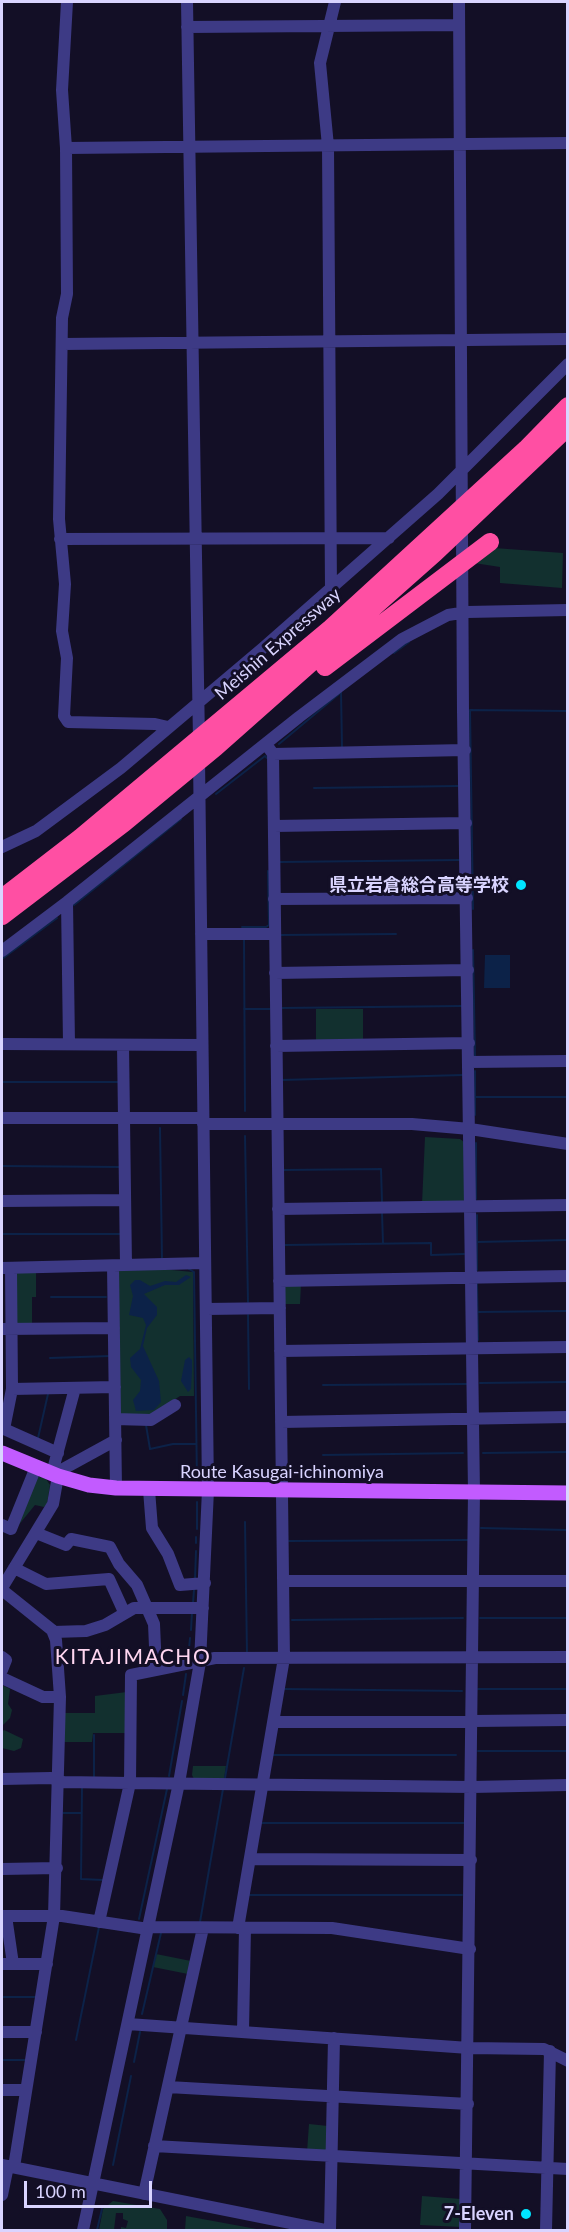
<!DOCTYPE html>
<meta charset="utf-8">
<style>
body{margin:0}
#map{position:relative;width:569px;height:2232px;overflow:hidden;background:#130f26;font-family:Lato,sans-serif}
canvas{display:block}
.frame{position:absolute;inset:0;border:3px solid #d9d4ff;pointer-events:none}
.scale{position:absolute;left:24px;top:2181px;width:128px;height:27px;box-sizing:border-box;border:3px solid #d9d4ff;border-top:0;padding-left:8px;font-size:18px;line-height:21px;white-space:nowrap;color:#d9d4ff;-webkit-text-stroke:4px #130f26;paint-order:stroke}
</style>
<div id="map">
<canvas width="569" height="2232"></canvas>
<div class="frame"></div>
<div class="scale">100 m</div>
</div>
<script>
const context = document.querySelector('canvas').getContext('2d');
context.lineJoin = 'round';
function paint(path, color) {
  context.fillStyle = color;
  context.fill(path, 'evenodd');
}
function shape(rows) {
  const path = new Path2D();
  for (const r of rows) {
    path.moveTo(r[0], r[1]);
    for (let i = 2; i < r.length; i += 2) path.lineTo(r[i], r[i + 1]);
  }
  return path;
}
function strokePath(path, color, width, dash) {
  context.strokeStyle = color;
  context.lineWidth = width;
  context.lineCap = dash ? 'butt' : 'round';
  context.setLineDash(dash || []);
  context.stroke(path);
}
function drawText(font, color, halo, rows, align = 'center') {
  context.font = font + ' Lato,"Noto Sans JP",sans-serif';
  context.lineWidth = 6;
  context.setLineDash([]);
  context.textBaseline = 'middle';
  context.strokeStyle = halo;
  context.fillStyle = color;
  for (const [text, x, y, turn = 0] of rows) {
    context.save();
    context.translate(x, y);
    context.rotate((+turn || 0) * Math.PI / 180);
    context.textAlign = isNaN(turn) ? turn : align;
    if (halo) context.strokeText(text, 0, 0);
    context.fillText(text, 0, 0);
    context.restore();
  }
}
paint(shape([
 [494,548,563,553,562,588,500,583,500,567,474,563],
 [316,1009,363,1009,363,1041,316,1042],
 [425,1137,460,1139,464,1142,464,1200,461,1204,422,1204],
 [119,1269,161,1269,193,1272,194,1396,180,1396,148,1417,118,1416],
 [36,1270,36,1297,32,1297,32,1325,20,1325,16,1322,16,1273],
 [288,1284,301,1284,300,1304,284,1304,284,1288],
 [37,1476,46,1479,50,1485,47,1504,44,1507,35,1505,17,1527],
 [2,1685,10,1689,8,1704,12,1710,10,1718,2,1726],
 [127,1692,127,1733,93,1733,92,1742,63,1742,64,1713,95,1713,95,1696],
 [4,1730,23,1739,21,1748,14,1751,2,1748,2,1732],
 [193,1766,226,1766,224,1779,194,1779,192,1775],
 [156,1954,191,1961,188,1974,153,1967],
 [309,2124,328,2126,328,2150,307,2152],
 [422,2196,461,2199,461,2227,420,2225],
 [113,2201,160,2209,167,2220,167,2230,121,2230,121,2227,126,2228,128,2221,123,2219,123,2213,116,2213,114,2230,99,2230,103,2209],
 [186,2216,262,2230,185,2230]
]), '#12302f');
paint(shape([
 [485,955,510,955,510,988,484,988],
 [186,1275,191,1277,179,1285,165,1285,144,1294,157,1307,157,1315,147,1328,143,1346,159,1381,161,1402,154,1410,136,1411,133,1400,140,1391,141,1380,131,1367,130,1358,140,1349,146,1325,143,1318,129,1315,133,1296,130,1285,135,1280,140,1280,150,1286,165,1281,176,1282],
 [189,1357,192,1360,192,1370,191,1389,188,1392,181,1381,185,1360]
]), '#0c2248');
strokePath(shape([
 [394,653,409,642],
 [341,692,342,747],
 [279,744,339,694],
 [314,788,458,786],
 [216,794,265,756,267,758],
 [280,862,459,860],
 [74,905,181,819],
 [473,909,470,710,568,711],
 [242,927,266,927,269,925,268,871],
 [280,935,396,934],
 [244,939,245,1111],
 [473,950,475,1057],
 [2,959,57,918],
 [281,1008,462,1006],
 [244,1009,270,1009],
 [475,1071,475,1115],
 [281,1080,463,1075],
 [2,1082,118,1082],
 [475,1097,568,1097],
 [160,1128,162,1260],
 [245,1136,248,1302],
 [476,1143,476,1199],
 [2,1166,120,1167],
 [282,1170,381,1169,382,1202],
 [382,1213,383,1243],
 [477,1215,477,1270],
 [2,1234,120,1234],
 [477,1242,568,1240],
 [285,1245,431,1243,431,1255,464,1254],
 [189,1269,194,1272,197,1481],
 [477,1284,478,1340],
 [51,1297,106,1297],
 [478,1312,568,1311],
 [248,1315,249,1389],
 [50,1358,110,1356],
 [480,1383,568,1382],
 [323,1385,467,1384],
 [146,1425,150,1449,173,1444,196,1444],
 [38,1438,48,1394],
 [483,1453,568,1452],
 [323,1455,463,1453],
 [245,1522,247,1654],
 [481,1528,568,1530],
 [197,1529,197,1502],
 [289,1541,468,1540],
 [196,1543,196,1537],
 [195,1579,196,1551],
 [193,1603,194,1590],
 [480,1618,568,1618],
 [292,1620,463,1618],
 [191,1630,192,1612],
 [188,1659,190,1638],
 [284,1689,462,1691],
 [478,1689,568,1689],
 [183,1695,186,1674],
 [94,1735,94,1777],
 [478,1751,568,1751],
 [272,1755,456,1755],
 [169,1776,182,1701],
 [225,1778,244,1668],
 [82,1787,81,1879,103,1880],
 [63,1813,81,1813],
 [261,1823,465,1823],
 [248,1895,462,1895],
 [139,1919,167,1789],
 [200,1922,223,1789],
 [2,1997,37,1997],
 [142,2014,161,1933],
 [76,2040,99,1927],
 [2,2060,27,2060],
 [134,2062,140,2032],
 [113,2165,131,2076],
 [97,2230,102,2209]
]), '#0c2248', 2);
strokePath(shape([
 [67,2,62,90,66,148,67,294,62,318,59,519,65,584,62,631,67,658,64,716,68,722,155,724,168,727],
 [187,2,199,741],
 [459,2,463,711,474,1492,465,2230],
 [187,27,459,25],
 [66,148,568,143],
 [62,344,568,339],
 [60,539,389,538],
 [331,590,328,146,320,63,335,2],
 [273,754,465,750],
 [274,826,466,823],
 [2,847,36,831,121,768,263,648,438,494,568,364],
 [274,899,467,898],
 [67,902,69,1044],
 [201,934,275,934],
 [2,951,67,902,299,717,402,639,448,615,467,612,568,610],
 [275,973,468,970],
 [2,1044,202,1045],
 [123,1045,126,1265],
 [276,1046,469,1043],
 [469,1062,568,1061],
 [2,1118,203,1118],
 [203,1124,412,1124,470,1129,568,1144],
 [2,1201,125,1200],
 [278,1209,568,1205],
 [113,1266,116,1488],
 [2,1268,205,1263],
 [11,1268,12,1389,4,1429,58,1453],
 [279,1281,568,1276],
 [206,1309,280,1308],
 [2,1329,114,1328],
 [280,1351,568,1347],
 [12,1389,115,1387],
 [115,1419,151,1420,175,1405],
 [281,1422,568,1417],
 [52,1473,75,1388],
 [54,1474,116,1440],
 [149,1490,152,1528,168,1554,180,1585,205,1583],
 [2,1525,11,1529,36,1467],
 [36,1533,66,1545,71,1539,110,1547,119,1564,137,1585,154,1624,156,1670],
 [14,1568,46,1584,109,1579,124,1612],
 [284,1581,568,1581],
 [2,1588,53,1504,58,1476],
 [2,1590,52,1630,56,1640,60,1697,54,1916,14,2167],
 [53,1632,86,1631,105,1625,134,1608,203,1608],
 [2,1657,6,1660,2,1670],
 [2,1678,43,1697,60,1697],
 [473,1721,568,1720],
 [274,1722,473,1722],
 [2,1779,51,1778,63,1782,130,1783,472,1787,568,1785],
 [251,1859,471,1860],
 [2,1869,57,1868],
 [2,1916,62,1916,148,1929],
 [6,1916,13,1964],
 [99,1922,130,1783,131,1675,215,1658,568,1657],
 [148,1927,332,1928,470,1949],
 [238,1928,284,1658,273,754,266,744],
 [2,1964,47,1964],
 [128,2024,469,2048,544,2049,568,2061],
 [243,2031,245,1928],
 [2,2032,36,2032],
 [168,2087,468,2104],
 [2,2090,26,2090],
 [154,2146,568,2169],
 [2,2165,325,2230],
 [144,2194,203,1928],
 [2,2195,8,2166],
 [83,2230,179,1783,200,1662,208,1490,199,759],
 [330,2230,334,2038],
 [546,2230,550,2051]
]), '#3d3a85', 12);
strokePath(shape([
 [2,1453,58,1476,89,1485,116,1488,568,1493]
]), '#c25bff', 15);
strokePath(shape([
 [325,667,490,542],
 [2,898,80,838,331,628,526,449,568,406],
 [2,916,124,823,216,747,435,553,568,427]
]), '#ff4fa3', 18);
for (const [x, y, r, color] of [
 [521,885,6,"#00e5ff"],
 [526,2214,6,"#00e5ff"]
]) {
  const dot = new Path2D();
  dot.arc(x, y, r, 0, 2 * Math.PI);
  context.fillStyle = color;
  context.fill(dot);
  strokePath(dot, '#130f26', 2);
}
drawText('18px', '#d9d4ff', '#130f26', [
 ["Meishin Expressway",278,644,-41],
 ["Route Kasugai-ichinomiya",282,1472]
]);
drawText('bold 18px', '#d9d4ff', '#130f26', [
 ["県立岩倉総合高等学校",509,885],
 ["7-Eleven",514,2214]
], 'right');
context.letterSpacing = '1.5px';
drawText('21px', '#ffd6f0', '#130f26', [
 ["KITAJIMACHO",133,1657]
]);
context.letterSpacing = '0px';
</script>
